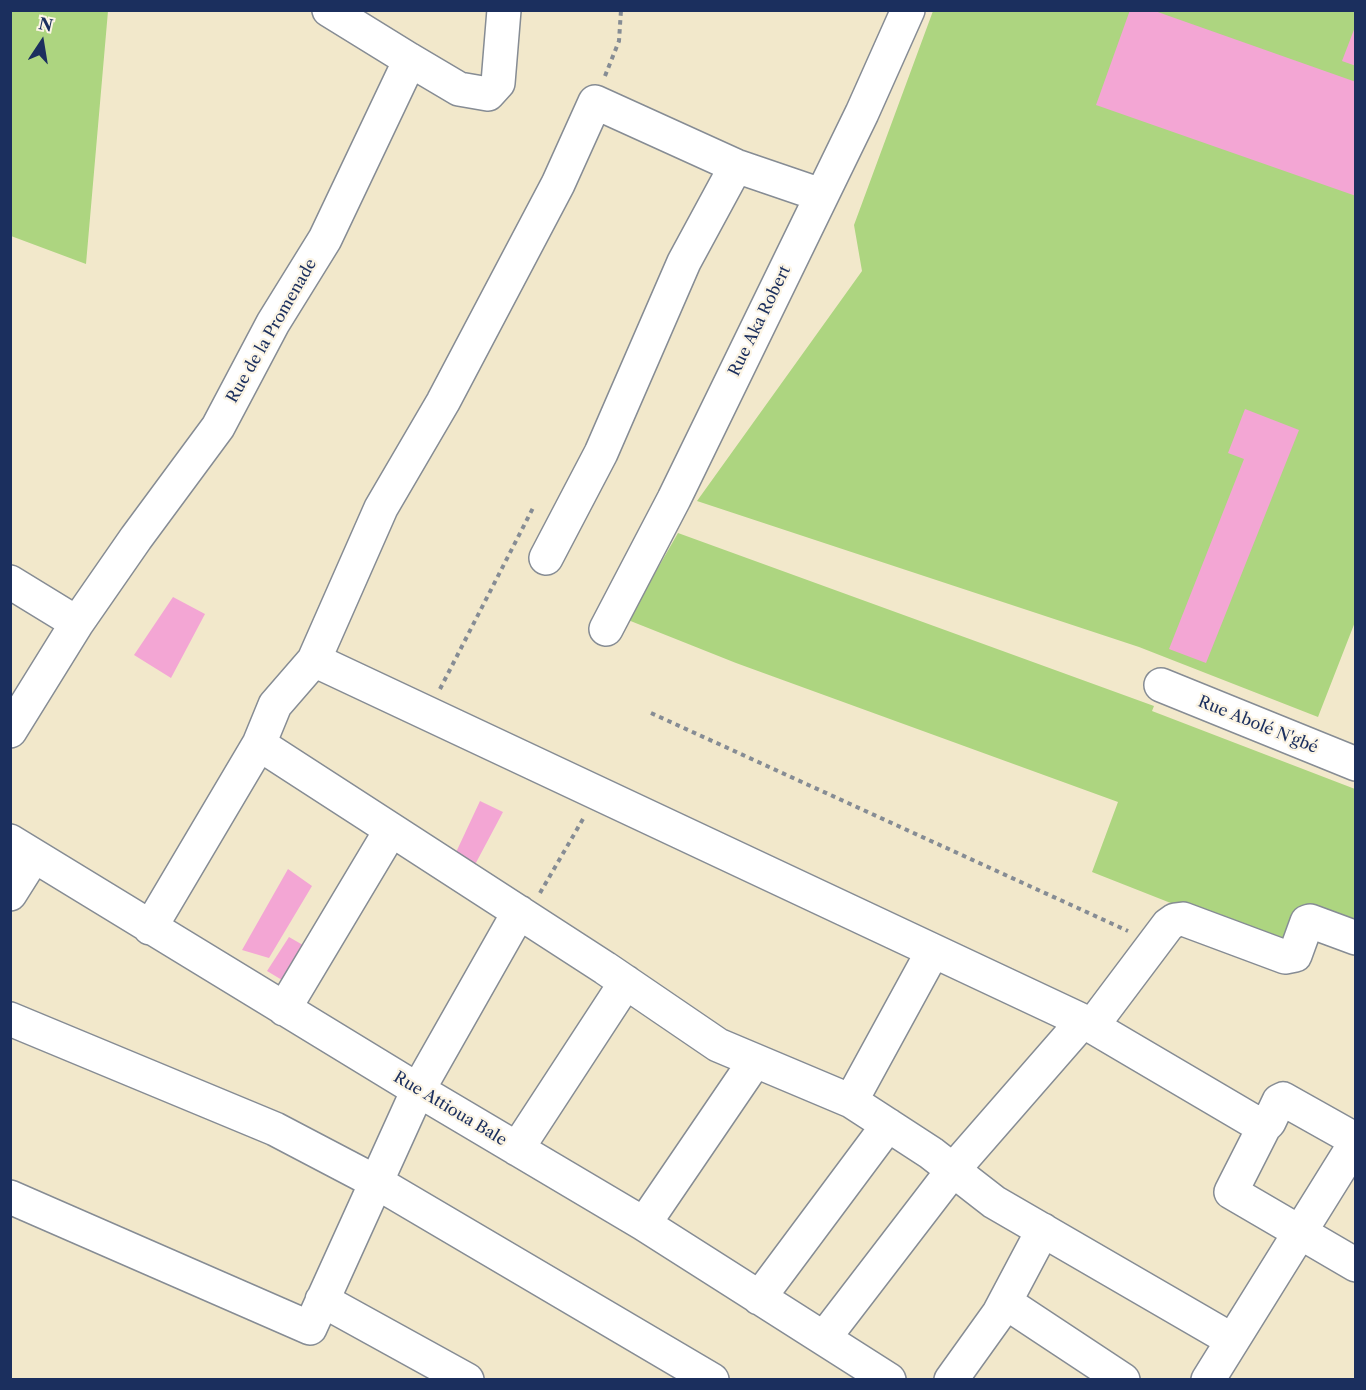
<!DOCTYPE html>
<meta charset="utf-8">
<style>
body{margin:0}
#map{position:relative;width:1366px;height:1390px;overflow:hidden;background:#f2e8cb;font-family:"Libre Caslon Text",serif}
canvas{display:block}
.frame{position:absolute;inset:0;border:12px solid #1b2f5e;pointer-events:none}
.north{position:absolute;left:12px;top:12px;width:60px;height:60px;-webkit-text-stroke:4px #fcf5e5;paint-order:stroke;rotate:12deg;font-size:16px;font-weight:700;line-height:24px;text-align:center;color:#1b2f5e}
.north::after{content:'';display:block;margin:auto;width:21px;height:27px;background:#1b2f5e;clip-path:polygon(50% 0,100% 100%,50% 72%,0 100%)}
</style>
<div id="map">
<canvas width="1366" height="1390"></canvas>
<div class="frame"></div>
<div class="north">N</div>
</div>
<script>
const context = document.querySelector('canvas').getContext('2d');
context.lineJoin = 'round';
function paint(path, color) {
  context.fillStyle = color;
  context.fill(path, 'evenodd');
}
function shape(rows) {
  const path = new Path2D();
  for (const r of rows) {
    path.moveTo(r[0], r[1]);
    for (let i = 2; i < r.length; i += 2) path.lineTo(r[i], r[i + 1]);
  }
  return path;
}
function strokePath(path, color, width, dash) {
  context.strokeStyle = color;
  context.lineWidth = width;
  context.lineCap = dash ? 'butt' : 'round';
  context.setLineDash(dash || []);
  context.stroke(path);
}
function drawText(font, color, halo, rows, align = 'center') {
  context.font = font + ' "Libre Caslon Text",serif';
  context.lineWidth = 4.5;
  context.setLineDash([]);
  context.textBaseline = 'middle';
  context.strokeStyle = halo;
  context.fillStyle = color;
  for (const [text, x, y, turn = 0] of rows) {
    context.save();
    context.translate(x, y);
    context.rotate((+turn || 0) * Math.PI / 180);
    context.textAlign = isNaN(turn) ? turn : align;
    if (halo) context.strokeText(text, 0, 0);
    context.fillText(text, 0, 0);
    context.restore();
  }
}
paint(shape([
 [10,11,108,11,86,264,11,236],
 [933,11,1355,11,1355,622,1318,717,1139,647,697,501,862,271,854,225],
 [678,533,1154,706,1152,711,1355,789,1355,930,1306,911,1290,950,1092,872,1118,802,736,663,628,620]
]), '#add580');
paint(shape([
 [1130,10,1152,10,1356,82,1356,196,1096,105],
 [1355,27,1356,27,1356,66,1342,61],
 [1245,409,1299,430,1206,663,1169,649,1244,459,1228,453],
 [173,597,205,614,171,678,134,655],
 [480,801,503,812,470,874,451,863],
 [288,869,312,886,269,958,242,950],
 [289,937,308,948,287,983,267,971]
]), '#f3a6d4');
const minor = shape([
 [329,10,410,60],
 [546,558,601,453,684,262,736,166],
 [10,582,77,623],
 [606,629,674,499,862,113,908,10],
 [314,660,1083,1021,1258,1124,1264,1127,1269,1122,1279,1101,1283,1099,1356,1140],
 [1161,685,1356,764],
 [10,731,77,623,136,538,218,427,273,323,325,239,410,60,459,89,488,94,498,83,504,10],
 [259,744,605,968,718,1045,851,1101,931,1153,994,1202,1232,1340],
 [10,841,418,1090,644,1224,889,1380],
 [10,894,34,856],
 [150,928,259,744,275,705,314,660,381,508,443,402,558,184,595,102,736,166,821,195],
 [284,1009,391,830],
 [10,1019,275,1129,376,1182,712,1380],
 [1092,1026,1168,925,1175,920,1183,919,1285,957,1295,955,1307,922,1310,921,1356,938],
 [851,1101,933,951],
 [1264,1127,1231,1192,1356,1265],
 [517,1149,626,982],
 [10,1197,310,1328,418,1090,519,912],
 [644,1224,755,1061],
 [759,1298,888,1125],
 [322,1300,467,1380],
 [1005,1302,1123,1380],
 [824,1338,953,1170,1083,1021],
 [951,1380,999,1313,1043,1230],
 [1208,1380,1356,1142]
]);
strokePath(minor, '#868c94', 36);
strokePath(shape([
 [605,76,619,41,621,10],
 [440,689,534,506],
 [651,713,1128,931],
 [540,893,583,819]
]), '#868c94', 4, [4.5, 4.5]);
strokePath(minor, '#fff', 33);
drawText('16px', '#1b2f5e', '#fcf5e5', [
 ["Rue Aka Robert",760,321,-64],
 ["Rue de la Promenade",272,331,-60],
 ["Rue Abolé N'gbé",1258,725,22],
 ["Rue Attioua Bale",450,1109,31]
]);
</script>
